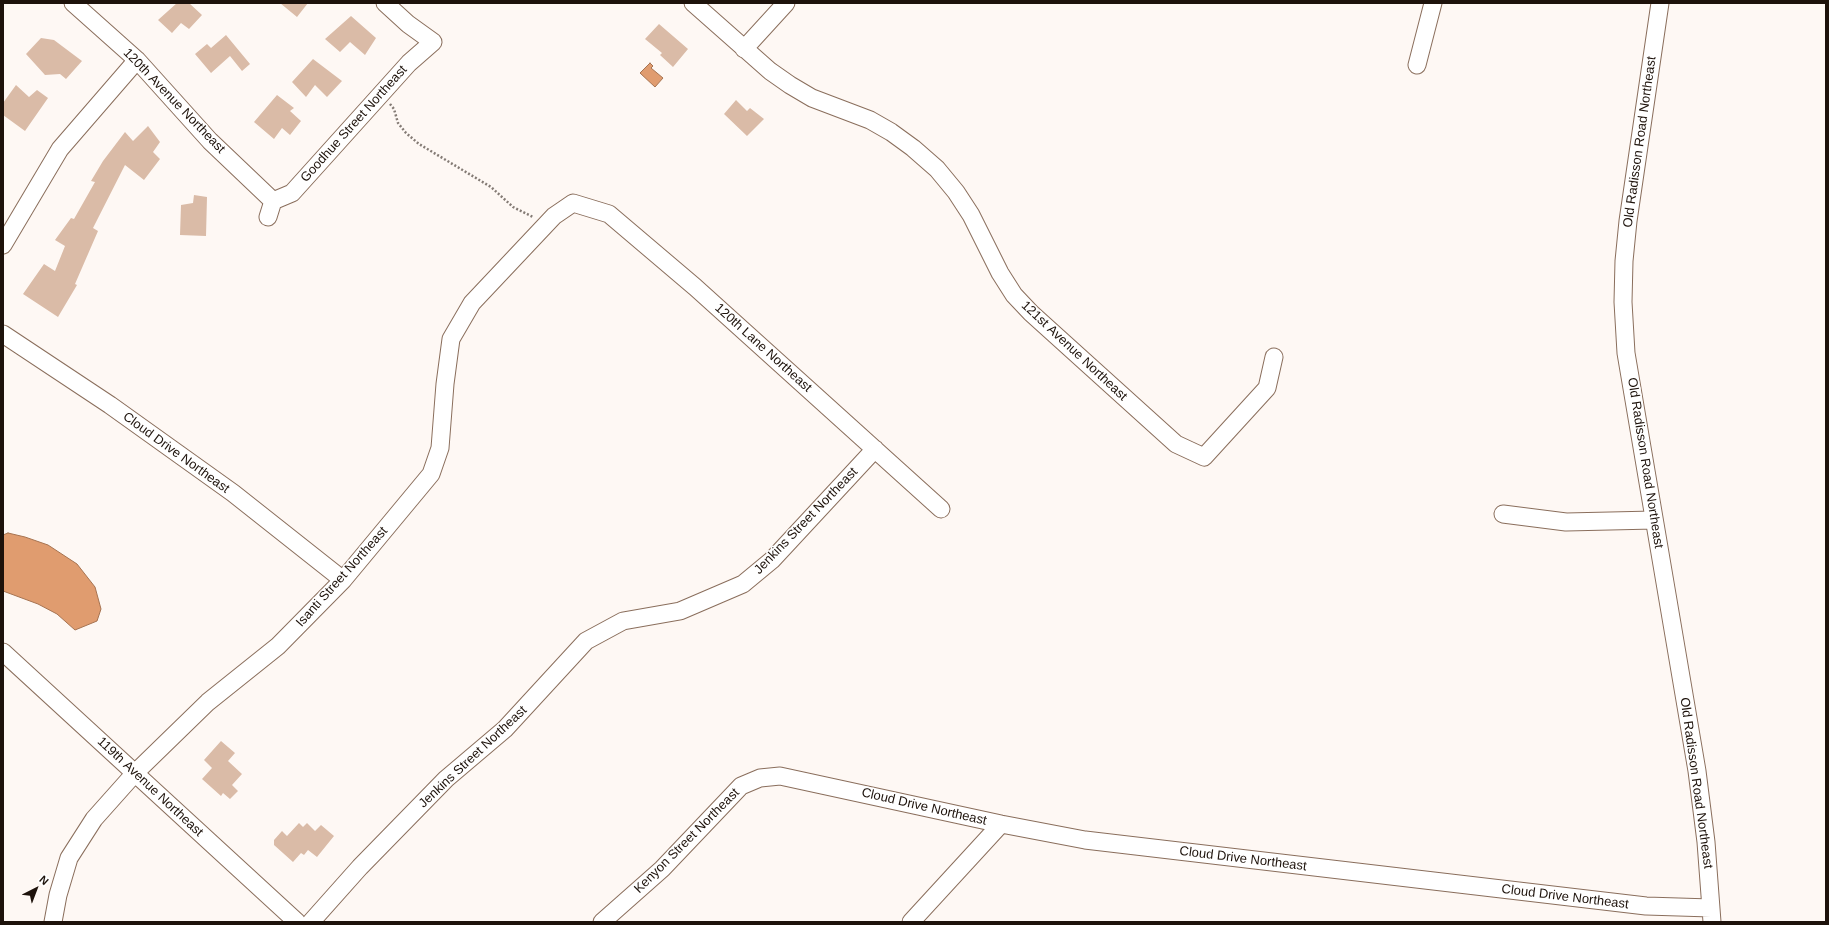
<!DOCTYPE html>
<style>
body{margin:0}
#map{position:relative;width:1829px;height:925px;overflow:hidden;background:#fef8f4;font-family:Arial,sans-serif}
canvas{display:block}
.frame{position:absolute;inset:0;border:4px solid #1d120b;pointer-events:none}
.north{position:absolute;left:16px;top:869px;width:40px;height:40px;-webkit-text-stroke:3px #fff;paint-order:stroke;rotate:42deg;font-size:11px;font-weight:700;line-height:16px;text-align:center;color:#1d120b}
.north::after{content:'';display:block;margin:auto;width:14px;height:18px;background:#1d120b;clip-path:polygon(50% 0,100% 100%,50% 72%,0 100%)}
</style>
<div id="map">
<canvas width="1829" height="925"></canvas>
<div class="frame"></div>
<div class="north">N</div>
</div>
<script>
const context = document.querySelector('canvas').getContext('2d');
context.lineJoin = 'round';
function paint(path, color) {
  context.fillStyle = color;
  context.fill(path, 'evenodd');
}
function shape(rows) {
  const path = new Path2D();
  for (const r of rows) {
    path.moveTo(r[0], r[1]);
    for (let i = 2; i < r.length; i += 2) path.lineTo(r[i], r[i + 1]);
  }
  return path;
}
function strokePath(path, color, width, dash) {
  context.strokeStyle = color;
  context.lineWidth = width;
  context.lineCap = dash ? 'butt' : 'round';
  context.setLineDash(dash || []);
  context.stroke(path);
}
function drawText(font, color, halo, rows, align = 'center') {
  context.font = font + ' Arial,sans-serif';
  context.lineWidth = 3;
  context.setLineDash([]);
  context.textBaseline = 'middle';
  context.strokeStyle = halo;
  context.fillStyle = color;
  for (const [text, x, y, turn = 0] of rows) {
    context.save();
    context.translate(x, y);
    context.rotate((+turn || 0) * Math.PI / 180);
    context.textAlign = isNaN(turn) ? turn : align;
    if (halo) context.strokeText(text, 0, 0);
    context.fillText(text, 0, 0);
    context.restore();
  }
}
const water = shape([
 [650,63,653,66,651,68,663,78,655,87,640,73,650,63],
 [8,533,25,537,48,545,77,564,95,587,101,609,97,621,75,630,57,614,38,604,3,591,3,535,8,533]
]);
paint(water, '#e09c6f');
strokePath(water, '#a67351', 1);
paint(shape([
 [177,3,189,3,202,15,189,29,181,23,172,33,158,20],
 [280,3,308,3,297,17],
 [351,16,376,38,365,55,350,42,340,52,325,39],
 [659,24,688,49,673,67,660,55,662,53,645,39],
 [226,35,250,64,242,71,230,56,211,73,195,54,207,44,211,48],
 [41,38,54,40,82,61,66,79,60,74,45,75,26,54],
 [313,59,342,81,327,97,315,85,306,97,292,82],
 [16,85,29,97,37,90,48,98,25,131,3,115,3,103],
 [277,95,294,108,290,111,301,121,290,135,282,128,274,139,254,122],
 [736,100,747,111,750,108,764,119,747,136,724,114],
 [148,126,160,142,153,152,160,159,144,180,125,165,93,228,98,231,75,284,77,285,58,317,23,294,44,264,55,271,65,246,55,240,71,218,74,219,95,182,91,181,103,161,125,132,133,141],
 [194,195,207,197,206,236,180,235,181,205,193,203],
 [221,741,235,753,228,761,242,774,232,785,238,791,230,799,223,793,221,796,202,779,212,768,204,760],
 [299,823,303,827,307,823,315,831,321,825,334,836,317,857,308,850,304,855,301,853,293,862,274,845,274,840,282,831,287,836]
]), '#dabba7');
const minor = shape([
 [73,3,137,60,210,141,273,201],
 [693,3,770,71,790,85,812,98,870,120,891,132,913,148,937,169,956,192,971,215,1000,273,1014,295,1031,313,1176,444,1204,457,1267,388,1274,357],
 [1660,3,1628,221,1624,261,1623,302,1626,353,1635,406,1697,771,1706,842,1712,922],
 [744,49,786,3],
 [1417,65,1433,3],
 [273,201,292,193,409,63,433,42,408,24,385,3],
 [268,217,273,201],
 [3,245,60,149,137,60],
 [3,334,110,405,233,493,343,580],
 [1503,514,1566,522,1654,520],
 [3,652,297,922],
 [53,922,58,895,69,858,94,819,135,773,208,702,278,646,343,580,431,474,440,448,445,384,451,339,472,303,554,216,573,203,609,214,695,287,941,509],
 [311,922,360,867,446,779,505,729,586,641,623,621,680,611,743,584,772,560,875,449],
 [602,922,662,869,741,786,760,778,780,776,1001,824,1085,840,1646,906,1711,908],
 [911,922,1001,824]
]);
strokePath(minor, '#8a6e5c', 19);
strokePath(shape([
 [390,104,394,109,398,123,406,133,419,144,491,187,513,207,533,217]
]), '#847b75', 2.5, [2, 2]);
strokePath(minor, '#fff', 17);
drawText('13px', '#1d120b', '#fff', [
 ["120th Avenue Northeast",174,101,46],
 ["Goodhue Street Northeast",354,124,-48],
 ["Old Radisson Road Northeast",1640,142,-82],
 ["120th Lane Northeast",763,348,42],
 ["121st Avenue Northeast",1074,351,43],
 ["Cloud Drive Northeast",176,453,36],
 ["Old Radisson Road Northeast",1645,463,81],
 ["Jenkins Street Northeast",806,521,-46],
 ["Isanti Street Northeast",342,577,-48],
 ["Jenkins Street Northeast",473,757,-43],
 ["Old Radisson Road Northeast",1696,783,82],
 ["119th Avenue Northeast",150,787,43],
 ["Cloud Drive Northeast",924,807,13],
 ["Kenyon Street Northeast",687,841,-45],
 ["Cloud Drive Northeast",1243,859,7],
 ["Cloud Drive Northeast",1565,897,7]
]);
</script>
